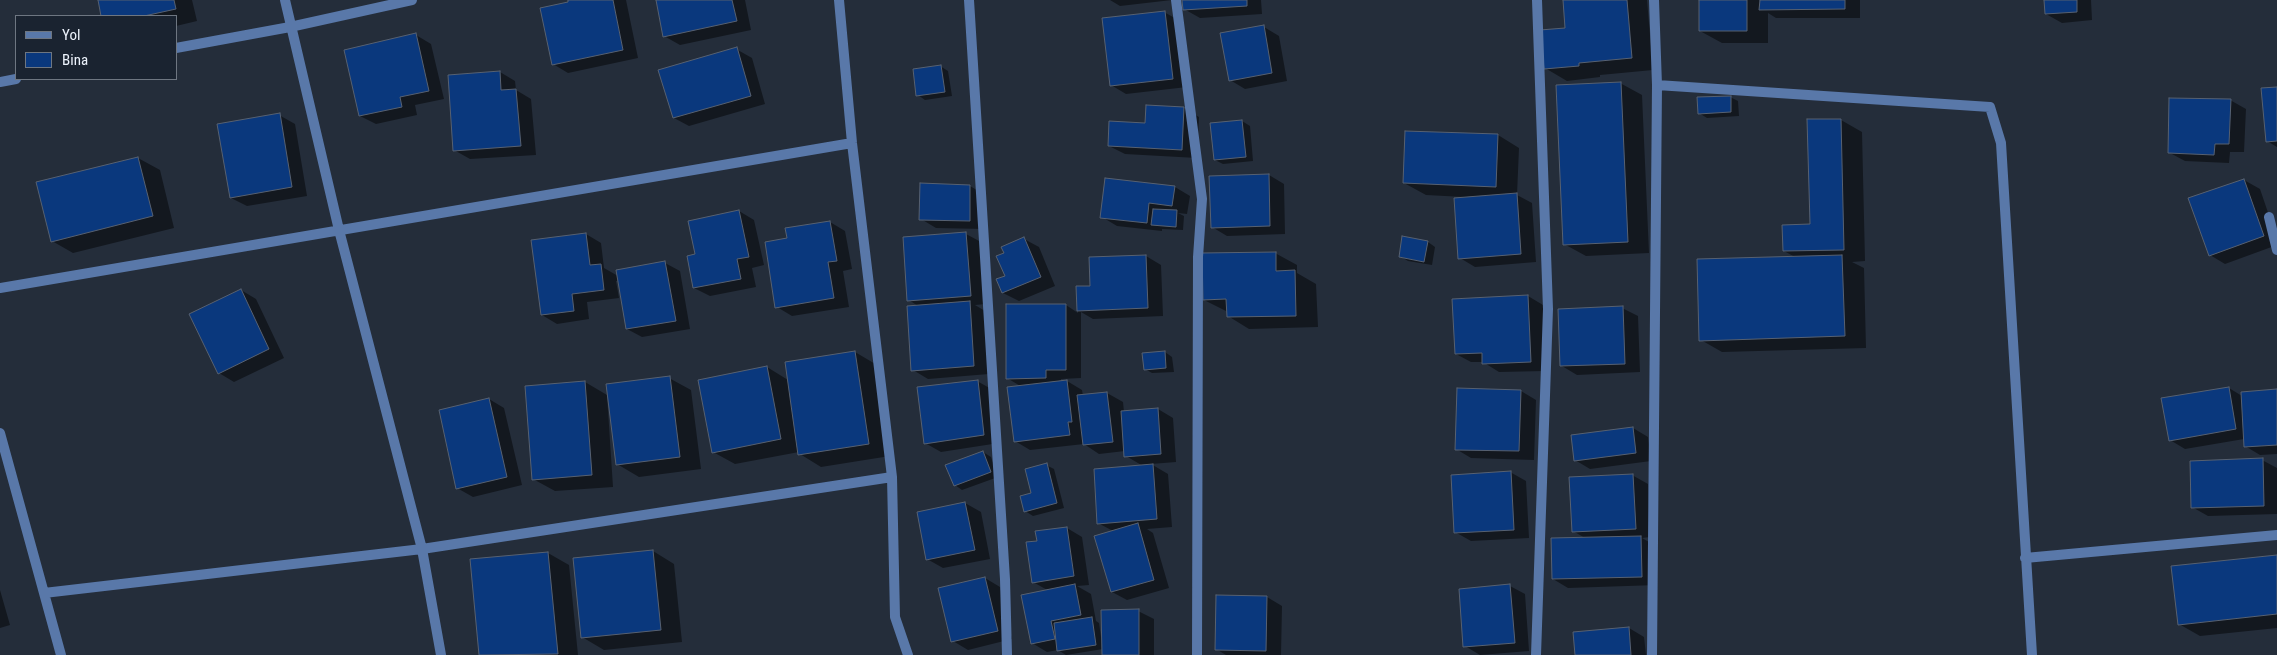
<!DOCTYPE html>
<style>
body{margin:0}
#map{position:relative;width:2277px;height:655px;overflow:hidden;background:#242d3a;font-family:"Roboto Condensed",sans-serif}
canvas{display:block}
.legend{position:absolute;left:15px;top:15px;width:162px;height:65px;box-sizing:border-box;background:#1a2330;border:1px solid #6e7681;margin:0;padding:6px 9px;list-style:none;font-size:15px;color:#ecf2fb}
.legend li{display:flex;align-items:center;gap:10px;height:25px}
.legend b{width:25px;border:1px solid #6e7681}
</style>
<div id="map">
<canvas width="2277" height="655"></canvas>
<ul class="legend">
<li><b style="height:6px;background:#5978a9"></b>Yol</li>
<li><b style="height:14px;background:#0a387d"></b>Bina</li>
</ul>
</div>
<script>
const context = document.querySelector('canvas').getContext('2d');
context.lineJoin = 'round';
function paint(path, color) {
  context.fillStyle = color;
  context.fill(path, 'evenodd');
}
function shape(rows) {
  const path = new Path2D();
  for (const r of rows) {
    path.moveTo(r[0], r[1]);
    for (let i = 2; i < r.length; i += 2) path.lineTo(r[i], r[i + 1]);
  }
  return path;
}
function strokePath(path, color, width, dash) {
  context.strokeStyle = color;
  context.lineWidth = width;
  context.lineCap = dash ? 'butt' : 'round';
  context.setLineDash(dash || []);
  context.stroke(path);
}
paint(shape([
 [99,0,192,0,197,21,176,26,176,16,103,16],
 [569,0,626,0,638,58,568,73,553,64],
 [657,0,745,0,751,30,680,45,664,36],
 [1110,0,1172,0,1120,6],
 [1184,0,1261,0,1262,14,1200,18,1184,9],
 [1564,0,1647,0,1653,70,1600,75,1600,77,1567,81,1545,68,1566,29],
 [1700,0,1860,0,1860,18,1776,18,1768,13,1768,43,1722,43,1700,31],
 [2045,0,2091,0,2092,20,2062,23,2046,14],
 [1164,12,1180,21,1187,87,1126,94,1111,85],
 [1264,27,1279,36,1287,81,1245,89,1230,80],
 [416,35,431,44,444,99,415,105,417,115,376,124,360,116],
 [736,49,752,58,765,104,689,126,674,118],
 [940,66,948,71,952,96,925,100,918,95],
 [500,72,515,81,516,90,531,99,536,155,470,159,454,150],
 [1620,83,1642,95,1649,253,1586,256,1564,244],
 [2277,88,2277,147,2267,141],
 [1730,97,1738,101,1739,116,1707,118,1699,113],
 [2230,100,2246,109,2244,152,2230,152,2229,163,2185,161,2170,153],
 [1184,108,1199,117,1197,158,1125,154,1109,146],
 [279,115,295,124,307,196,247,206,231,198],
 [1841,120,1862,132,1865,261,1852,262,1864,268,1866,348,1722,352,1701,340,1795,257,1784,251,1811,226],
 [1242,121,1250,126,1253,161,1223,164,1215,160],
 [1498,135,1519,148,1517,195,1532,203,1536,262,1475,267,1460,258,1464,197,1426,195,1404,183],
 [138,158,160,170,174,228,73,253,52,241],
 [1269,175,1284,184,1285,234,1227,236,1212,227],
 [2244,180,2260,189,2277,239,2277,245,2225,264,2210,255],
 [921,185,970,186,985,195,985,229,936,228,921,219],
 [1175,187,1190,196,1187,214,1178,213,1184,216,1183,230,1162,229,1162,231,1117,226,1102,217],
 [739,211,754,220,764,265,752,268,756,287,710,296,694,288,697,255],
 [830,222,845,231,852,269,843,271,849,307,792,316,777,307,788,239],
 [586,234,601,243,604,268,618,276,665,263,680,271,690,329,642,337,627,329,619,281,616,281,619,298,587,302,589,319,557,324,542,315],
 [966,234,981,242,986,304,975,305,985,311,989,374,928,379,913,370,918,306,909,300],
 [1403,237,1428,242,1435,247,1432,265,1408,261,1400,256],
 [1024,239,1039,247,1055,286,1019,301,1003,293,998,280,1006,276,1005,253],
 [1275,253,1297,265,1297,273,1316,284,1318,327,1249,329,1228,316,1228,312,1204,300],
 [1146,256,1161,265,1163,316,1093,319,1081,312,1081,378,1061,379,1061,382,1067,381,1082,390,1083,396,1107,393,1123,402,1124,412,1158,409,1173,418,1176,462,1151,464,1168,474,1172,527,1147,529,1153,533,1169,588,1127,600,1112,592,1113,531,1098,523,1143,466,1126,456,1125,451,1099,454,1084,444,1030,450,1015,441,1022,387,1007,378,1066,305,1078,313,1077,288,1092,287,1090,258],
 [241,290,256,299,284,358,234,382,219,373],
 [1528,296,1543,305,1545,371,1499,372,1483,362,1471,362,1456,354],
 [1622,308,1638,316,1640,372,1577,375,1562,366],
 [855,352,877,365,890,456,821,467,800,454,799,452,735,464,713,452,767,367,788,380],
 [1165,352,1172,357,1174,372,1152,373,1145,369],
 [669,378,691,390,701,469,639,477,617,464],
 [977,381,993,390,999,443,941,452,925,443],
 [585,382,607,395,613,487,555,491,533,479],
 [2229,388,2242,396,2277,391,2277,454,2260,455,2245,446,2244,439,2185,449,2170,440],
 [1458,389,1521,391,1536,400,1534,460,1471,458,1456,449],
 [489,399,504,408,522,485,473,497,457,488],
 [1633,428,1648,437,1651,461,1590,469,1575,460],
 [983,452,991,457,998,477,962,490,955,485],
 [2262,460,2277,468,2277,514,2208,516,2192,507],
 [1046,465,1054,469,1064,508,1033,516,1025,511],
 [1510,472,1526,481,1529,538,1471,541,1455,532],
 [1632,475,1648,484,1650,537,1642,538,1656,546,1657,585,1568,588,1553,579,1585,538,1573,531],
 [965,503,981,512,990,559,943,568,927,559],
 [1067,528,1082,537,1089,585,1077,586,1091,594,1096,621,1099,623,1101,637,1138,611,1154,619,1154,655,1103,655,1103,649,1066,655,1058,650,1047,652,1032,643,1049,591,1033,582,1038,542],
 [653,551,674,564,682,642,604,650,582,637],
 [548,553,569,565,578,655,480,655,472,560],
 [2277,556,2277,628,2200,636,2179,624],
 [985,578,1000,587,1012,639,968,650,953,641],
 [1510,586,1525,594,1529,651,1480,655,1465,646],
 [0,590,10,625,0,628],
 [1267,597,1282,606,1281,655,1226,655,1216,649],
 [1629,628,1644,637,1646,655,1576,655]
]), '#0007');
const building = shape([
 [98,0,174,0,176,9,144,16,101,16,98,0],
 [568,0,613,0,623,50,552,65,540,8,568,2,568,0],
 [656,0,732,0,737,21,663,37,656,0],
 [1182,0,1247,0,1247,6,1183,10,1182,0],
 [1563,0,1627,0,1632,58,1579,63,1579,66,1544,69,1540,30,1565,28,1563,0],
 [1699,0,1747,0,1747,31,1699,31,1699,0],
 [1760,0,1845,0,1845,9,1759,10,1760,0],
 [2044,0,2077,0,2077,12,2045,14,2044,0],
 [1165,11,1173,79,1110,86,1102,18,1165,11],
 [1264,25,1272,73,1229,81,1220,33,1264,25],
 [416,33,429,91,400,97,402,107,359,116,344,50,416,33],
 [737,47,751,96,673,118,658,70,737,47],
 [941,65,945,92,916,96,913,69,941,65],
 [500,71,501,90,516,89,521,146,453,151,448,75,500,71],
 [1621,82,1628,242,1563,245,1556,85,1621,82],
 [2277,87,2277,141,2266,142,2261,88,2277,87],
 [1731,96,1731,112,1698,114,1697,97,1731,96],
 [2169,98,2231,99,2229,144,2215,144,2214,155,2168,153,2169,98],
 [1146,105,1184,107,1182,150,1108,146,1109,121,1145,123,1146,105],
 [280,113,292,187,230,198,217,124,280,113],
 [1807,119,1841,119,1844,250,1783,251,1782,225,1810,224,1807,119],
 [1242,120,1246,157,1214,160,1210,123,1242,120],
 [1405,131,1498,134,1496,187,1403,183,1405,131],
 [138,157,153,216,51,242,36,182,138,157],
 [1269,174,1270,226,1211,228,1209,176,1269,174],
 [1105,178,1175,186,1172,206,1149,203,1147,223,1100,218,1105,178],
 [2244,179,2264,236,2209,256,2188,198,2244,179],
 [920,183,970,185,970,221,919,220,920,183],
 [1517,193,1521,254,1458,259,1454,198,1517,193],
 [1153,209,1177,210,1176,227,1151,225,1153,209],
 [739,210,749,257,737,259,741,279,693,288,687,256,695,254,688,221,739,210],
 [830,221,837,261,828,262,834,298,775,308,765,242,787,238,785,228,830,221],
 [966,232,971,296,907,301,903,237,966,232],
 [586,233,590,265,601,264,604,290,572,294,574,311,541,315,531,240,586,233],
 [1402,236,1428,241,1424,262,1399,257,1402,236],
 [1024,237,1041,277,1002,293,996,279,1005,276,996,256,1004,253,1001,247,1024,237],
 [1276,252,1276,271,1295,270,1296,316,1227,317,1226,299,1203,300,1202,253,1276,252],
 [1146,255,1148,308,1077,311,1076,286,1090,286,1089,257,1146,255],
 [1842,255,1845,336,1699,341,1697,259,1842,255],
 [665,261,676,321,626,329,616,270,665,261],
 [241,289,269,349,218,374,189,314,241,289],
 [1528,295,1531,362,1482,364,1482,353,1455,354,1452,299,1528,295],
 [970,301,974,366,911,371,907,306,970,301],
 [1006,304,1066,304,1066,370,1046,370,1046,378,1006,379,1006,304],
 [1623,306,1625,364,1560,366,1558,309,1623,306],
 [855,351,869,444,798,455,785,362,855,351],
 [1165,351,1166,368,1144,370,1142,353,1165,351],
 [767,366,781,439,712,453,698,380,767,366],
 [670,376,680,457,616,465,606,384,670,376],
 [978,380,984,435,924,444,917,387,978,380],
 [1067,380,1072,422,1068,422,1070,435,1014,442,1007,387,1067,380],
 [585,381,592,475,532,480,525,386,585,381],
 [2229,387,2236,429,2169,441,2161,398,2229,387],
 [1457,388,1521,390,1519,451,1455,450,1457,388],
 [2277,389,2277,445,2244,447,2241,392,2277,389],
 [1107,392,1113,442,1083,445,1077,395,1107,392],
 [489,398,507,477,456,489,439,410,489,398],
 [1158,408,1161,454,1124,457,1121,411,1158,408],
 [1633,427,1636,453,1574,461,1571,435,1633,427],
 [983,451,991,472,954,486,945,465,983,451],
 [2263,458,2264,506,2191,508,2190,461,2263,458],
 [1047,463,1057,503,1024,512,1020,496,1031,493,1025,469,1047,463],
 [1153,464,1157,519,1097,524,1094,469,1153,464],
 [1511,471,1514,530,1454,533,1451,475,1511,471],
 [1633,474,1636,529,1572,532,1569,477,1633,474],
 [965,502,975,550,926,560,917,512,965,502],
 [1138,523,1154,580,1111,592,1094,536,1138,523],
 [1067,527,1074,576,1032,583,1026,542,1037,541,1035,531,1067,527],
 [1641,536,1642,577,1552,579,1551,538,1641,536],
 [653,550,661,630,581,638,573,558,653,550],
 [548,552,558,654,479,655,470,559,548,552],
 [2277,555,2277,614,2178,625,2171,566,2277,555],
 [985,577,998,631,951,642,938,588,985,577],
 [1075,584,1081,615,1051,621,1055,639,1031,644,1021,595,1075,584],
 [1510,584,1515,643,1463,647,1459,589,1510,584],
 [1216,595,1267,596,1266,651,1215,650,1216,595],
 [1139,609,1139,655,1102,655,1101,610,1139,609],
 [1092,617,1096,645,1057,651,1054,623,1092,617],
 [1629,627,1631,655,1575,655,1573,632,1629,627]
]);
paint(building, '#0a387d');
strokePath(building, '#576171', 1);
strokePath(shape([
 [285,0,339,230,422,549,441,655],
 [839,0,852,143,892,477,895,617,908,655],
 [969,0,1005,579,1007,655],
 [1176,0,1202,199,1198,257,1197,655],
 [176,48,290,27,412,0],
 [0,82,16,79],
 [1657,85,1990,107,2001,143,2032,655],
 [2269,217,2277,250],
 [0,288,852,143],
 [0,433,61,655],
 [2025,558,2277,535],
 [44,593,422,549,892,477],
 [1536,655,1548,309,1537,0],
 [1652,655,1657,85,1654,0]
]), '#5978a9', 10);
</script>
